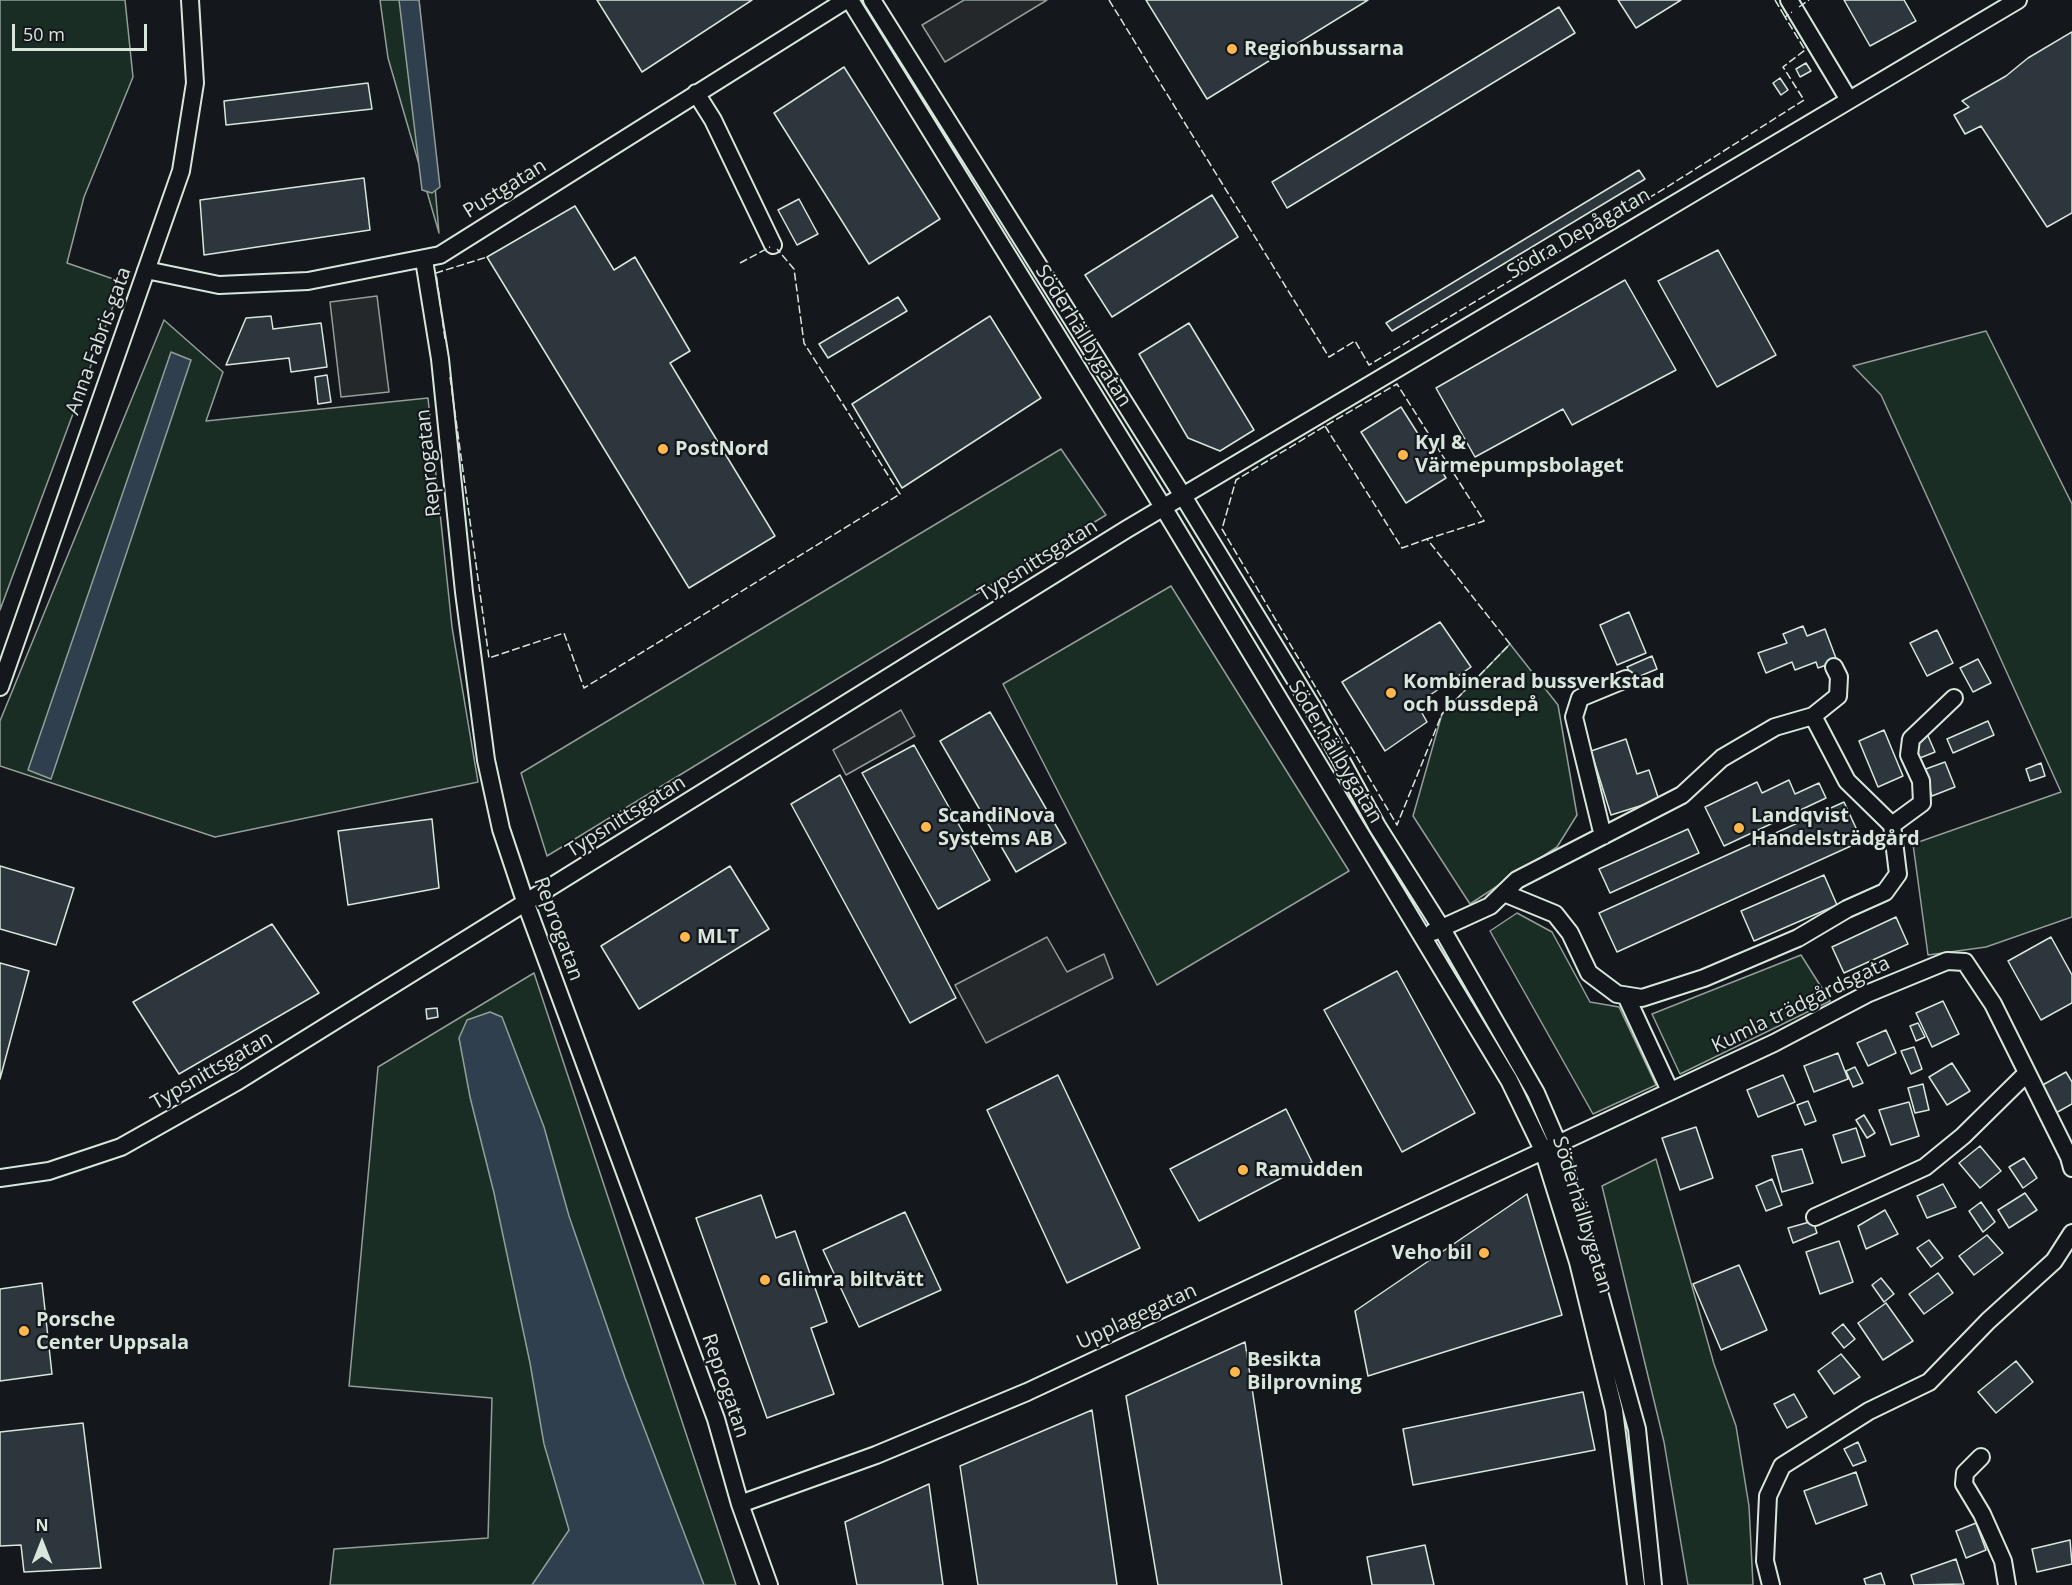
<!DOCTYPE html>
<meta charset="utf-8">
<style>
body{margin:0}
#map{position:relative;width:2072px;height:1585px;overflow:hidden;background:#14181c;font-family:"Open Sans",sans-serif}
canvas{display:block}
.north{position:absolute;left:12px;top:1513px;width:60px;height:60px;-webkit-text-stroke:4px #14181c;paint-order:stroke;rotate:0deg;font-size:16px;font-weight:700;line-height:24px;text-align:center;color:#d8e6dc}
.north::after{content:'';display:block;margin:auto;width:21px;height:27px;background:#d8e6dc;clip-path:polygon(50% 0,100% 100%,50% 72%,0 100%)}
.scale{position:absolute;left:12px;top:24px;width:135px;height:27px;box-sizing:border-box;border:3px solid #d8e6dc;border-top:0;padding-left:8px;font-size:18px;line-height:21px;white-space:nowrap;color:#d8e6dc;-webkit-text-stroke:4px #14181c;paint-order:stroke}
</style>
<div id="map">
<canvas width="2072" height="1585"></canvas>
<div class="north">N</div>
<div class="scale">50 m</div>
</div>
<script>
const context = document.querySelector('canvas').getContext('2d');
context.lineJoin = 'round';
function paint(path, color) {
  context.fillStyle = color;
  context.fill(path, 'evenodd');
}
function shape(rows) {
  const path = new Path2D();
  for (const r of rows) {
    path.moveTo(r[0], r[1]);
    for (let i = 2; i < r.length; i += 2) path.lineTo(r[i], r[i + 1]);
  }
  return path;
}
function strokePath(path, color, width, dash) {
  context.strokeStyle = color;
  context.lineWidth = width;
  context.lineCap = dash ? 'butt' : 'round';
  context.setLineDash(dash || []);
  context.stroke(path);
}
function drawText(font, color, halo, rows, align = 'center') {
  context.font = font + ' "Open Sans",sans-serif';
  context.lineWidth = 4.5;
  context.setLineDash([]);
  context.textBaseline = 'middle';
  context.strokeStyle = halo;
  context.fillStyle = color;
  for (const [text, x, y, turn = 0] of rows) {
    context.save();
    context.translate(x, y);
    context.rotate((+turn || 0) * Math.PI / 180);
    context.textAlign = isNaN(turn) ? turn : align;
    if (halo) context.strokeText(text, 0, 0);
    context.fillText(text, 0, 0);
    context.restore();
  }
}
const green = shape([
 [0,0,125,0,133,77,84,197,67,263,122,282,0,610,0,0],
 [380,0,419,0,439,233,388,58,380,0],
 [164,320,223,372,206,421,428,398,452,627,478,782,215,837,0,766,0,721,164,320],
 [1986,331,2072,504,2072,917,1986,947,1928,955,1913,844,2061,792,1881,395,1853,366,1986,331],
 [1061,449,1106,515,547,856,521,773,1061,449],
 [1171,586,1349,871,1157,985,1003,684,1171,586],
 [1510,644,1558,705,1577,815,1557,847,1470,904,1413,816,1442,714,1510,644],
 [1517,913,1552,932,1590,1002,1619,1007,1656,1085,1593,1114,1490,931,1517,913],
 [1801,955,1830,1001,1680,1074,1652,1014,1801,955],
 [534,973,736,1585,330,1585,334,1549,488,1538,492,1398,349,1386,378,1067,534,973],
 [1656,1159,1714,1364,1736,1426,1749,1506,1753,1585,1688,1585,1664,1442,1602,1186,1656,1159]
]);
paint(green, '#1a2d24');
strokePath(green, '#939e99', 1.5);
const parking = shape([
 [964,0,1047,0,945,62,922,25,964,0],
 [377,296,389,392,341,397,330,302,377,296],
 [901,710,915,736,846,775,833,750,901,710],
 [1047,937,1067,972,1104,954,1113,978,986,1043,955,985,1047,937]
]);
paint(parking, '#24282b');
strokePath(parking, '#939e99', 1.5);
const water = shape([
 [399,0,419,0,440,187,432,193,422,190,399,0],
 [171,352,191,360,51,779,28,770,171,352],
 [490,1012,502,1017,544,1127,569,1216,625,1378,704,1585,532,1585,569,1530,544,1444,530,1363,494,1193,470,1097,459,1038,467,1020,490,1012]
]);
paint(water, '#2f3f4d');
strokePath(water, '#939e99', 1.5);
const building = shape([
 [597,0,752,0,642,72,597,0],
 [1146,0,1368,0,1207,99,1146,0],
 [1618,0,1681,0,1636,28,1618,0],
 [1844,0,1904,0,1916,21,1870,46,1844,0],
 [1559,7,1575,33,1287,208,1272,182,1559,7],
 [2072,32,2072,213,2047,227,1981,126,1965,134,1954,115,1969,107,1962,101,2006,76,2028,58,2072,32],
 [1806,63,1811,71,1800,77,1796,69,1806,63],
 [844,67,940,219,869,264,774,113,844,67],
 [1780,78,1788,90,1781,95,1773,83,1780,78],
 [368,83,372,109,226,125,224,101,368,83],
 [1639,170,1645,179,1392,331,1386,323,1639,170],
 [364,178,370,230,204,255,200,200,364,178],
 [1212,195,1238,237,1112,317,1085,275,1212,195],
 [799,199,818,234,797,245,778,210,799,199],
 [575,206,614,270,635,257,690,351,670,363,775,536,689,588,487,257,575,206],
 [1718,250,1776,355,1717,387,1658,281,1718,250],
 [1625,280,1676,370,1572,425,1563,409,1475,457,1436,388,1625,280],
 [898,297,907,311,828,358,819,344,898,297],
 [271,316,273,329,321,323,327,367,291,372,289,358,226,365,246,318,271,316],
 [990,316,1041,398,902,488,852,404,990,316],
 [1189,323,1254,430,1220,451,1188,438,1139,354,1189,323],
 [327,375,331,402,318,404,315,377,327,375],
 [1401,407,1446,478,1406,503,1361,432,1401,407],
 [1629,612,1646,653,1617,665,1600,625,1629,612],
 [1440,622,1471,667,1417,704,1427,722,1385,751,1342,682,1440,622],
 [1803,626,1807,636,1825,629,1837,661,1818,668,1816,662,1795,670,1792,662,1766,673,1758,653,1787,643,1783,634,1803,626],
 [1937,630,1953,663,1927,676,1910,643,1937,630],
 [1652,656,1657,669,1633,679,1627,667,1652,656],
 [1978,659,1991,683,1973,692,1960,668,1978,659],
 [990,712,1066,843,1016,872,940,741,990,712],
 [1988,721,1994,735,1953,753,1947,739,1988,721],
 [1884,730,1903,776,1878,787,1859,741,1884,730],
 [1928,736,1935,752,1920,758,1914,741,1928,736],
 [1626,739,1637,774,1649,770,1659,800,1611,815,1591,751,1626,739],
 [914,745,990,880,938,909,862,773,914,745],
 [1945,762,1955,787,1932,796,1923,770,1945,762],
 [2041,763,2045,776,2030,781,2026,769,2041,763],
 [840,775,956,998,910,1023,791,804,840,775],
 [1789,780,1795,794,1819,783,1826,798,1724,846,1705,807,1757,782,1762,793,1789,780],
 [1844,802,1862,841,1617,952,1599,913,1844,802],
 [432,819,439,888,348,905,338,831,432,819],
 [1688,829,1699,853,1610,893,1599,869,1688,829],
 [0,866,74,888,56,945,0,929,0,866],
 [730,866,769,929,639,1009,601,946,730,866],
 [1824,875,1837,905,1754,941,1741,911,1824,875],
 [1896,917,1908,944,1844,973,1832,947,1896,917],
 [272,924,319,993,179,1074,133,1002,272,924],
 [2051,937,2072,975,2072,1003,2041,1020,2008,961,2051,937],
 [0,963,29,971,0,1079,0,963],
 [1397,971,1475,1113,1402,1152,1324,1010,1397,971],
 [1943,1001,1959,1034,1932,1047,1916,1013,1943,1001],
 [437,1008,438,1017,427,1019,426,1009,437,1008],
 [1918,1023,1925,1037,1916,1041,1910,1026,1918,1023],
 [1886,1030,1896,1053,1868,1066,1857,1043,1886,1030],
 [1914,1047,1922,1069,1911,1074,1901,1051,1914,1047],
 [1838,1053,1848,1079,1814,1092,1804,1066,1838,1053],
 [1952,1063,1970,1091,1947,1105,1929,1077,1952,1063],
 [1855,1067,1863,1083,1853,1087,1846,1071,1855,1067],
 [2066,1072,2072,1082,2072,1104,2054,1114,2039,1087,2066,1072],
 [1058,1075,1140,1248,1067,1283,987,1110,1058,1075],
 [1783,1075,1795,1102,1758,1117,1747,1090,1783,1075],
 [1923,1084,1929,1110,1915,1113,1908,1088,1923,1084],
 [1808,1101,1816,1121,1805,1125,1797,1105,1808,1101],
 [1909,1102,1919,1136,1891,1145,1879,1110,1909,1102],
 [1286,1109,1312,1162,1199,1221,1170,1169,1286,1109],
 [1864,1115,1875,1133,1867,1138,1856,1120,1864,1115],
 [1696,1127,1713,1178,1680,1190,1662,1138,1696,1127],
 [1856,1128,1865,1156,1842,1163,1833,1135,1856,1128],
 [1980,1146,2001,1171,1980,1188,1959,1163,1980,1146],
 [1802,1149,1813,1183,1782,1192,1772,1156,1802,1149],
 [2024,1158,2037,1178,2023,1188,2009,1167,2024,1158],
 [1772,1179,1782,1205,1766,1211,1756,1186,1772,1179],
 [1943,1184,1956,1207,1927,1218,1917,1196,1943,1184],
 [2025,1193,2037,1210,2009,1228,1998,1210,2025,1193],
 [1527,1194,1562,1315,1368,1376,1355,1311,1527,1194],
 [761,1195,776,1238,795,1231,827,1322,811,1328,834,1394,767,1418,696,1218,761,1195],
 [1981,1202,1995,1222,1983,1232,1969,1211,1981,1202],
 [1885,1210,1898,1234,1866,1249,1858,1226,1885,1210],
 [905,1212,941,1290,859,1327,823,1250,905,1212],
 [1813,1221,1817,1233,1793,1243,1788,1228,1813,1221],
 [1987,1235,2003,1253,1974,1275,1959,1256,1987,1235],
 [1929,1240,1943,1258,1931,1267,1917,1248,1929,1240],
 [1839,1241,1853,1282,1820,1294,1806,1252,1839,1241],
 [1739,1265,1767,1330,1721,1350,1693,1284,1739,1265],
 [1938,1273,1953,1293,1924,1314,1909,1294,1938,1273],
 [1881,1278,1894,1294,1884,1302,1872,1285,1881,1278],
 [42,1283,52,1374,0,1381,0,1289,42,1283],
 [1886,1303,1913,1341,1883,1360,1858,1323,1886,1303],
 [1843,1324,1855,1339,1844,1348,1832,1333,1843,1324],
 [1245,1342,1282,1585,1158,1585,1126,1396,1245,1342],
 [1841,1354,1860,1377,1834,1394,1818,1371,1841,1354],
 [2016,1361,2033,1382,1996,1413,1978,1392,2016,1361],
 [1583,1392,1595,1450,1413,1485,1403,1429,1583,1392],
 [1794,1394,1807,1417,1787,1428,1774,1404,1794,1394],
 [1092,1410,1117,1585,978,1585,960,1466,1092,1410],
 [83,1423,101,1568,24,1572,21,1545,0,1546,0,1432,83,1423],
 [1858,1442,1866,1461,1853,1466,1844,1449,1858,1442],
 [1856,1472,1867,1505,1816,1524,1804,1491,1856,1472],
 [929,1484,943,1585,857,1585,845,1522,929,1484],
 [1976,1523,1986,1550,1966,1558,1956,1531,1976,1523],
 [2070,1540,2072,1564,2037,1572,2032,1549,2070,1540],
 [1425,1545,1434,1585,1372,1585,1367,1557,1425,1545],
 [1956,1559,1964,1584,1914,1585,1911,1575,1956,1559],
 [1881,1573,1885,1585,1866,1585,1864,1579,1881,1573]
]);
paint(building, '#2c363c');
strokePath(building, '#d8e6dc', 1.5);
const minor = shape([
 [850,0,1163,507,1509,1080,1543,1150,1578,1262,1614,1410,1636,1585],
 [872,0,1183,496,1312,707,1377,826,1442,929,1536,1093,1558,1144,1637,1429,1653,1585],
 [1789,0,1849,100],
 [696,93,713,120,773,245],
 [424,260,440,359,464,592,486,760,501,829,526,904,716,1419,740,1504,769,1585],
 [146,270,219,285,308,281,440,255,846,0],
 [0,687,181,171,195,83,190,0],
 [1892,825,1922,803,1921,781,1909,755,1911,739,1954,698],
 [1603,836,1574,717,1580,698,1626,679],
 [1504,893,1555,914,1570,933,1589,973,1617,994,1642,998,1704,978,1798,938,1847,909,1885,892,1898,874,1892,825,1847,781,1813,716],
 [1433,932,1490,906,1517,880,1682,795,1722,758,1775,727,1813,716,1838,696,1839,677,1834,667],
 [1626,996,1670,1091],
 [0,1178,49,1171,121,1147,238,1081,1127,529,2018,0],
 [1815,1217,1925,1167,1963,1136,2027,1073],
 [1981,1457,1965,1473,1964,1484,1982,1514,2003,1561,2007,1585],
 [740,1504,876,1455,1027,1392,1774,1043,1869,993,1947,961,1965,962,1993,1004,2069,1157,2072,1168],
 [1771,1585,1765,1561,1768,1496,1782,1466,1869,1411,1929,1382,1988,1321,2054,1261,2072,1233]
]);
strokePath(minor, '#d8e6dc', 20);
strokePath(minor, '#14181c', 16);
strokePath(shape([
 [1109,0,1329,357,1355,341,1369,365,1667,187,1804,100,1783,67,1805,50,1785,17,1792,12],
 [1775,0,1785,17],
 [1799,7,1809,0],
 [740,263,770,247],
 [445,339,436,273,487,257],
 [450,377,489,658,564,633,584,688,900,494,804,343,794,269,777,249],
 [1325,426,1402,548,1427,539,1510,644,1442,714,1397,825,1222,529,1236,480,1325,426,1397,384,1484,521,1427,539]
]), '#d8e6dc', 1.5, [8, 3]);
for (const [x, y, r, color] of [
 [1232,49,6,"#ffb74d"],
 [663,449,6,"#ffb74d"],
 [1403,455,6,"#ffb74d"],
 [1391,693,6,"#ffb74d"],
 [926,827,6,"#ffb74d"],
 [1739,828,6,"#ffb74d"],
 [685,937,6,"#ffb74d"],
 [1243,1170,6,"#ffb74d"],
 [1484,1253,6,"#ffb74d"],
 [765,1280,6,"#ffb74d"],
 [24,1331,6,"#ffb74d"],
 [1235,1372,6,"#ffb74d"]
]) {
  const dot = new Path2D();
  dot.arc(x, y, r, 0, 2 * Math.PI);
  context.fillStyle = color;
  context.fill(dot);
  strokePath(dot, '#14181c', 2);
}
drawText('bold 20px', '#d8e6dc', '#14181c', [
 ["Regionbussarna",1244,49],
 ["Kyl &",1415,443],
 ["Värmepumpsbolaget",1415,466],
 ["PostNord",675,449],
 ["Kombinerad bussverkstad",1403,682],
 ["och bussdepå",1403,705],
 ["ScandiNova",938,816],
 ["Systems AB",938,839],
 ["Landqvist",1751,816],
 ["Handelsträdgård",1751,839],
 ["MLT",697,937],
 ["Ramudden",1255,1170],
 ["Veho bil",1472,1253,"right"],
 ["Glimra biltvätt",777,1280],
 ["Porsche",36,1320],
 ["Center Uppsala",36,1343],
 ["Besikta",1247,1360],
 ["Bilprovning",1247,1383]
], 'left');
drawText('20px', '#d8e6dc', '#14181c', [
 ["Pustgatan",505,189,-32],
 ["Södra Depågatan",1579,234,-30],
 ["Söderhällbygatan",1083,336,58],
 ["Anna Fabris gata",99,341,-70],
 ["Reprogatan",429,463,-96],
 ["Typsnittsgatan",1038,561,-32],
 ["Söderhällbygatan",1335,752,59],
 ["Typsnittsgatan",626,817,-32],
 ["Reprogatan",558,929,70],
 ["Kumla trädgårdsgata",1801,1005,-26],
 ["Typsnittsgatan",212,1071,-30],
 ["Söderhällbygatan",1582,1215,73],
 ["Upplagegatan",1137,1317,-25],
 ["Reprogatan",725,1386,71]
]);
</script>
